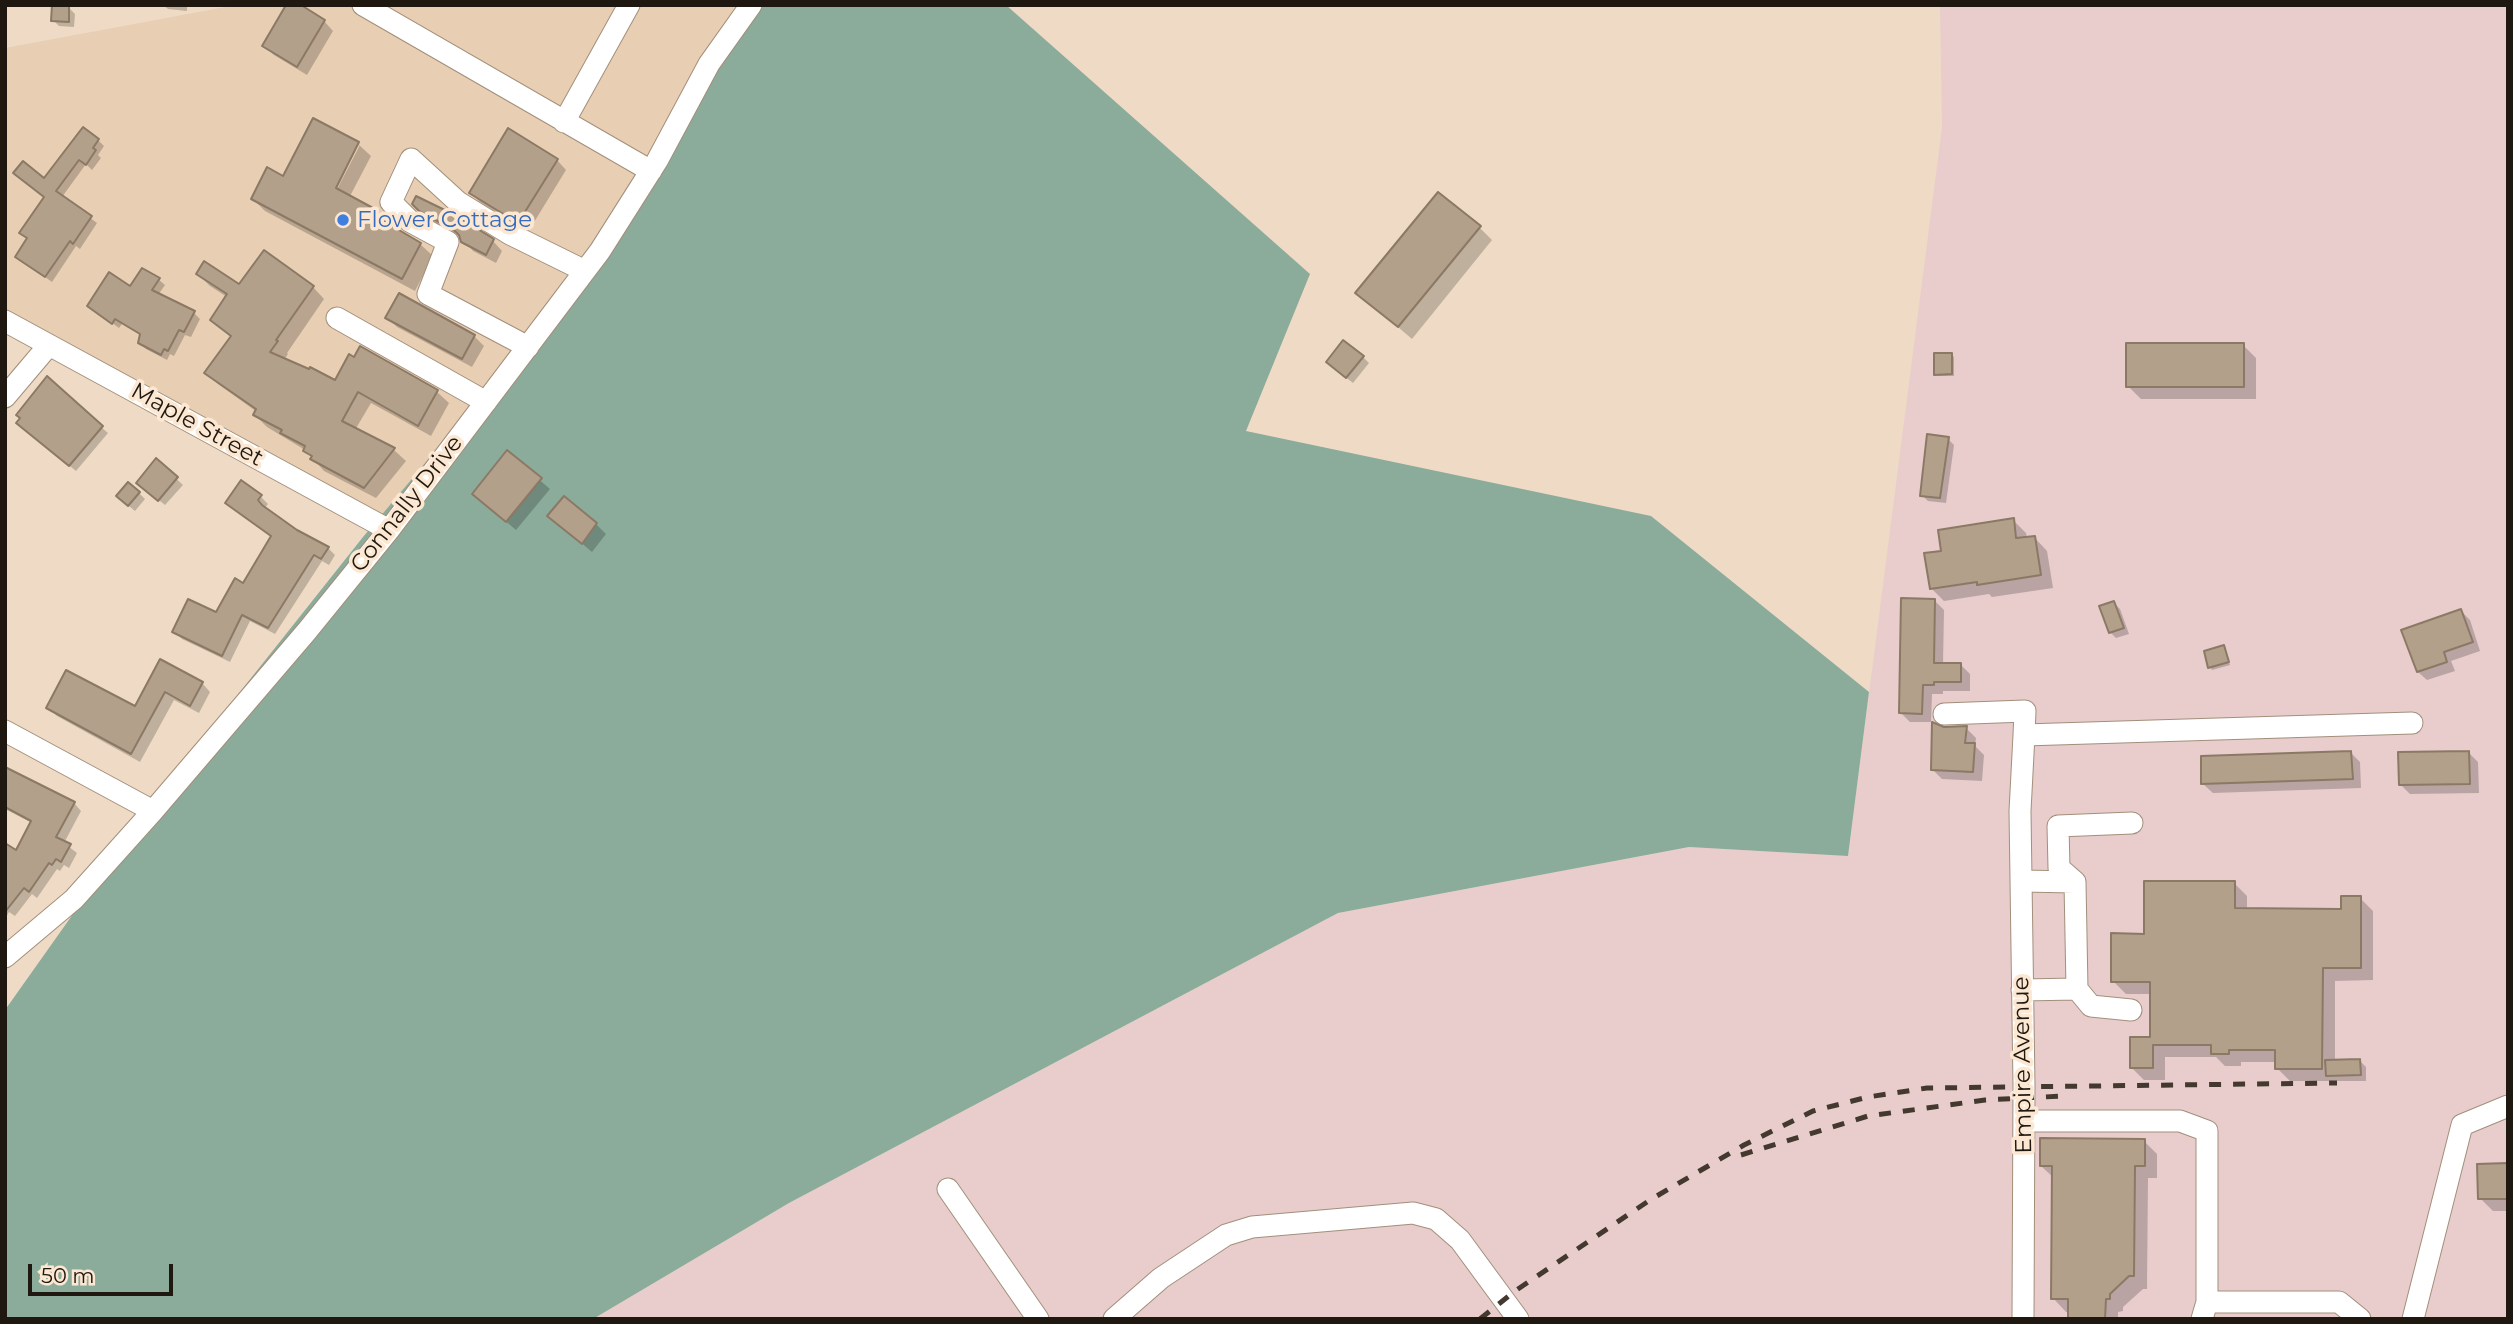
<!DOCTYPE html>
<style>
body{margin:0}
#map{position:relative;width:2513px;height:1324px;overflow:hidden;background:#efdbc5;font-family:Montserrat,sans-serif}
canvas{display:block}
.frame{position:absolute;inset:0;border:7px solid #1f1810;pointer-events:none}
.scale{position:absolute;left:28px;top:1264px;width:145px;height:32px;box-sizing:border-box;border:4px solid #1f1810;border-top:0;padding-left:9px;font-size:21px;line-height:24px;white-space:nowrap;color:#1f1810;-webkit-text-stroke:5px #fce8d2;paint-order:stroke}
</style>
<div id="map">
<canvas width="2513" height="1324"></canvas>
<div class="frame"></div>
<div class="scale">50 m</div>
</div>
<script>
const context = document.querySelector('canvas').getContext('2d');
context.lineJoin = 'round';
function paint(path, color) {
  context.fillStyle = color;
  context.fill(path, 'evenodd');
}
function shape(rows) {
  const path = new Path2D();
  for (const r of rows) {
    path.moveTo(r[0], r[1]);
    for (let i = 2; i < r.length; i += 2) path.lineTo(r[i], r[i + 1]);
  }
  return path;
}
function strokePath(path, color, width, dash) {
  context.strokeStyle = color;
  context.lineWidth = width;
  context.lineCap = dash ? 'butt' : 'round';
  context.setLineDash(dash || []);
  context.stroke(path);
}
function drawText(font, color, halo, rows, align = 'center') {
  context.font = font + ' Montserrat,sans-serif';
  context.lineWidth = 7;
  context.setLineDash([]);
  context.textBaseline = 'middle';
  context.strokeStyle = halo;
  context.fillStyle = color;
  for (const [text, x, y, turn = 0] of rows) {
    context.save();
    context.translate(x, y);
    context.rotate((+turn || 0) * Math.PI / 180);
    context.textAlign = isNaN(turn) ? turn : align;
    if (halo) context.strokeText(text, 0, 0);
    context.fillText(text, 0, 0);
    context.restore();
  }
}
paint(shape([
 [236,5,739,5,585,273,370,529,5,327,5,48]
]), '#e8ceb3');
paint(shape([
 [1940,5,2508,5,2508,1319,593,1319,789,1203,1338,913,1689,847,1848,856,1942,127]
]), '#e8cdcc');
paint(shape([
 [739,5,1006,5,1310,274,1246,431,1651,516,1869,692,1848,856,1689,847,1338,913,789,1203,593,1319,5,1319,5,1010,151,804,363,537,585,273]
]), '#8bac9b');
paint(shape([
 [163,5,187,5,187,11,168,9],
 [69,8,75,14,74,27,59,26,53,20],
 [324,21,333,31,307,75,274,55,264,45],
 [314,120,358,144,371,156,349,198,372,210,384,222,420,244,433,256,415,291,265,211,253,199,284,178],
 [356,145,360,145,333,197,330,195],
 [98,140,104,146,98,155,101,158,92,170,86,164,62,197,97,223,80,249,76,246,52,282,17,257,28,240,22,233,45,198,44,181],
 [557,160,566,170,528,232,480,202,471,193],
 [414,204,493,241,502,251,496,263,473,251,460,236,431,221],
 [1479,227,1492,240,1412,339,1358,293],
 [198,274,240,286,313,287,324,299,287,353,288,354,284,360,335,383,361,349,437,392,449,403,431,436,371,403,355,430,394,450,406,461,376,498,324,471,305,450,267,427,255,415,257,412,218,384,207,373,232,337,212,319,227,297,210,286],
 [158,279,165,285,158,295,194,313,200,319,191,337,185,335,174,356,170,354,167,360,146,349,140,343,141,335,122,324,119,328,89,306],
 [388,318,474,336,484,346,472,367,397,327],
 [2243,345,2256,358,2256,399,2141,399,2128,386],
 [1951,354,1954,357,1954,376,1938,376,1936,374],
 [1363,357,1369,363,1353,383,1334,368],
 [72,402,108,433,76,471,24,429],
 [1948,439,1954,445,1946,503,1928,501,1922,495],
 [507,452,550,489,516,530,484,503],
 [157,461,183,485,165,505,145,489],
 [139,493,145,499,135,511,124,502],
 [260,496,268,504,264,509,296,531,328,548,335,555,329,565,322,561,275,634,250,621,230,662,182,639,174,631,216,615,244,585,272,537,235,510],
 [550,516,596,524,606,534,592,552],
 [2013,520,2026,533,2027,538,2034,537,2047,551,2053,588,1992,597,1989,594,1944,601,1931,588],
 [1935,601,1944,610,1943,665,1961,665,1970,674,1970,691,1943,691,1943,694,1932,694,1931,722,1910,722,1901,713],
 [2114,603,2120,609,2129,634,2116,638,2110,632],
 [2461,611,2470,620,2480,651,2451,661,2455,671,2427,680,2418,672],
 [2223,647,2230,665,2212,670,2210,667],
 [161,662,202,683,210,692,199,713,174,700,140,762,57,716,48,707,136,709],
 [1966,728,1976,738,1975,746,1984,755,1982,781,1942,779,1932,769,1943,729],
 [2468,752,2478,762,2479,793,2410,794,2400,784],
 [2351,753,2360,762,2361,788,2213,793,2203,784],
 [5,769,74,803,81,811,64,843,77,853,69,868,64,865,60,871,57,869,37,898,32,894,15,916,9,912,6,917,5,847,16,852,32,823,5,809],
 [2234,883,2247,896,2247,910,2343,910,2360,898,2373,911,2373,980,2335,981,2335,1061,2360,1061,2366,1067,2366,1081,2290,1081,2277,1068,2277,1062,2241,1062,2241,1066,2225,1066,2216,1057,2165,1057,2165,1080,2144,1080,2131,1067,2152,1039,2152,994,2126,994,2113,981,2145,935],
 [2144,1141,2157,1154,2157,1178,2148,1178,2147,1289,2143,1289,2123,1307,2123,1311,2118,1312,2118,1319,2070,1319,2070,1312,2066,1312,2053,1298,2054,1178,2041,1166],
 [2508,1165,2508,1211,2493,1211,2480,1198]
]), '#0003');
const building = shape([
 [52,5,69,6,69,22,51,21,52,5],
 [286,5,301,5,325,20,297,67,262,46,286,5],
 [313,118,359,142,336,188,373,208,370,213,421,243,402,279,251,199,267,167,283,176,313,118],
 [83,127,99,139,93,148,96,150,86,165,79,160,56,191,92,216,73,244,70,241,45,277,15,257,27,238,19,233,44,197,13,173,23,161,44,178,83,127],
 [508,128,558,159,518,223,469,193,508,128],
 [1438,192,1481,226,1398,327,1355,293,1438,192],
 [416,196,455,215,494,239,486,255,461,242,459,235,454,230,419,211,412,204,416,196],
 [264,250,314,286,276,340,278,341,270,352,309,369,310,367,335,380,349,354,354,357,360,346,438,390,418,426,358,392,342,421,395,448,364,488,310,459,312,456,303,451,305,446,280,433,282,430,253,415,256,409,204,373,231,336,210,320,227,294,196,274,204,261,239,284,264,250],
 [142,268,160,278,152,290,195,311,184,332,179,330,168,351,164,349,161,355,138,343,140,334,115,319,112,324,87,306,109,272,130,286,142,268],
 [399,293,475,335,462,359,385,318,399,293],
 [1343,340,1364,356,1346,378,1326,362,1343,340],
 [2126,343,2244,343,2244,387,2126,387,2126,343],
 [1934,353,1952,353,1952,374,1934,375,1934,353],
 [47,376,103,426,69,466,16,423,20,418,16,415,47,376],
 [1927,434,1949,437,1940,498,1920,496,1927,434],
 [507,450,542,478,506,522,472,494,507,450],
 [156,458,178,477,158,501,136,483,156,458],
 [241,480,262,495,258,500,262,505,297,530,329,547,321,559,314,555,268,628,242,615,222,656,172,632,188,599,216,612,235,578,243,583,271,536,225,503,241,480],
 [128,482,140,492,128,506,116,496,128,482],
 [564,496,597,523,582,544,547,516,564,496],
 [2014,518,2016,538,2035,536,2041,575,1977,585,1977,582,1930,589,1924,553,1941,551,1938,530,2014,518],
 [1901,598,1935,599,1934,663,1961,663,1961,682,1934,682,1934,685,1923,685,1922,714,1899,713,1901,598],
 [2114,601,2124,628,2109,633,2099,606,2114,601],
 [2461,609,2473,642,2444,652,2447,662,2417,672,2401,630,2461,609],
 [2224,645,2229,662,2208,668,2204,651,2224,645],
 [160,659,203,682,190,706,165,692,131,754,46,708,66,670,135,706,160,659],
 [1932,722,1944,727,1967,726,1965,743,1975,743,1973,772,1931,770,1932,722],
 [2351,751,2353,779,2201,784,2201,756,2351,751],
 [2469,751,2470,784,2399,785,2398,752,2469,751],
 [5,767,75,802,56,837,71,844,61,862,56,859,52,865,49,863,29,892,24,888,5,912,5,843,16,850,31,821,5,807,5,767],
 [2144,881,2235,881,2235,908,2341,909,2341,896,2361,896,2361,968,2323,968,2322,1069,2275,1069,2275,1050,2229,1050,2229,1054,2211,1054,2211,1045,2153,1045,2153,1068,2130,1068,2130,1037,2150,1037,2150,982,2111,982,2111,933,2144,934,2144,881],
 [2360,1059,2361,1075,2326,1076,2325,1060,2360,1059],
 [2040,1138,2145,1139,2145,1166,2135,1166,2134,1276,2129,1276,2110,1294,2110,1299,2106,1299,2105,1319,2068,1319,2068,1299,2051,1299,2052,1166,2040,1166,2040,1138],
 [2508,1163,2508,1199,2478,1199,2477,1164,2508,1163]
]);
paint(building, '#b3a08b');
strokePath(building, '#8b7965', 2);
const minor = shape([
 [363,5,651,171],
 [564,122,629,5],
 [337,318,486,402],
 [5,321,389,530],
 [528,347,428,294,448,242,411,222,391,202,411,159,458,202,510,234,585,271],
 [5,397,49,345],
 [1944,714,2025,711,2024,735],
 [5,731,153,811],
 [2021,881,2075,882,2077,989,2022,990],
 [2075,882,2059,868,2058,826,2132,823],
 [5,957,74,899,153,811,307,631,389,530,600,251,657,161,709,64,751,5],
 [2077,989,2091,1006,2131,1010],
 [2024,1121,2180,1121,2207,1131,2207,1302],
 [948,1189,1038,1319],
 [1114,1319,1161,1278,1226,1235,1252,1227,1413,1213,1436,1219,1460,1240,1518,1319],
 [2023,1319,2024,1086,2020,811,2024,735,2412,723],
 [2202,1319,2207,1302,2339,1302,2360,1319],
 [2413,1319,2462,1125,2508,1106]
]);
strokePath(minor, '#a28f7b', 23);
strokePath(minor, '#fff', 21);
strokePath(shape([
 [1741,1155,1868,1116,1985,1100,2063,1096],
 [1480,1319,1515,1291,1650,1200,1744,1145,1813,1111,1868,1097,1927,1088,2337,1083]
]), '#43392f', 5, [12, 12]);
for (const [x, y, r, color] of [
 [343,220,7,"#3f7fe0"]
]) {
  const dot = new Path2D();
  dot.arc(x, y, r, 0, 2 * Math.PI);
  context.fillStyle = color;
  context.fill(dot);
  strokePath(dot, '#fce8d2', 2.5);
}
drawText('23px', '#366cbe', '#fce8d2', [
 ["Flower Cottage",357,220]
], 'left');
drawText('23px', '#1f1810', '#fce8d2', [
 ["Maple Street",197,425,29],
 ["Connally Drive",407,504,-52],
 ["Empire Avenue",2023,1065,-91]
]);
</script>
